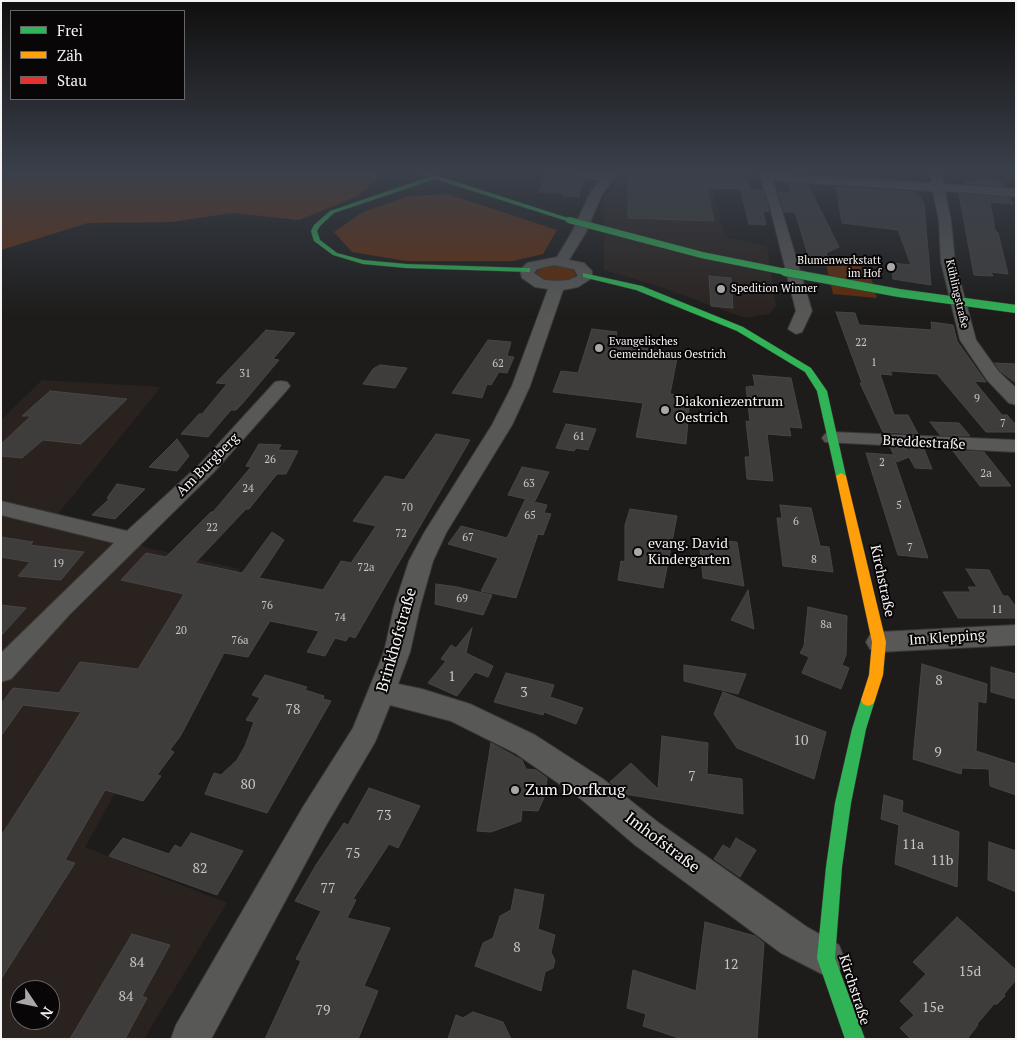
<!DOCTYPE html>
<meta charset="utf-8">
<style>
body{margin:0}
#map{position:relative;width:1017px;height:1040px;overflow:hidden;background:#1d1c1b;font-family:"PT Serif",serif}
canvas{display:block}
.frame{position:absolute;inset:0;border:2px solid #f6f4f3;pointer-events:none}
.legend{position:absolute;left:10px;top:10px;width:175px;height:90px;box-sizing:border-box;background:#080606;border:1px solid #676565;margin:0;padding:6px 9px;list-style:none;font-size:15px;color:#f6f4f3}
.legend li{display:flex;align-items:center;gap:10px;height:25px}
.legend b{width:25px;border:1px solid #676565}
.north{position:absolute;left:10px;top:980px;width:50px;height:50px;box-sizing:border-box;background:#080606;border:1px solid #676565;border-radius:50%;rotate:124deg;font-size:14px;font-weight:700;line-height:20px;text-align:center;color:#f6f4f3}
.north::after{content:'';display:block;margin:auto;width:18px;height:22px;background:#aaa8a7;clip-path:polygon(50% 0,100% 100%,50% 72%,0 100%)}
</style>
<div id="map">
<canvas width="1017" height="1040"></canvas>
<div class="frame"></div>
<ul class="legend">
<li><b style="height:6px;background:#30b455"></b>Frei</li>
<li><b style="height:6px;background:#ff9f0a"></b>Zäh</li>
<li><b style="height:6px;background:#e5322d"></b>Stau</li>
</ul>
<div class="north">N</div>
</div>
<script>
const context = document.querySelector('canvas').getContext('2d');
context.lineJoin = 'round';
function paint(path, color) {
  context.fillStyle = color;
  context.fill(path, 'evenodd');
}
function shape(rows) {
  const path = new Path2D();
  for (const r of rows) {
    path.moveTo(r[0], r[1]);
    for (let i = 2; i < r.length; i += 2) path.lineTo(r[i], r[i + 1]);
  }
  return path;
}
function strokePath(path, color, width, dash) {
  context.strokeStyle = color;
  context.lineWidth = width;
  context.lineCap = dash ? 'butt' : 'round';
  context.setLineDash(dash || []);
  context.stroke(path);
}
function drawText(font, color, halo, rows, align = 'center') {
  context.font = font + ' "PT Serif",serif';
  context.lineWidth = 4;
  context.setLineDash([]);
  context.textBaseline = 'middle';
  context.strokeStyle = halo;
  context.fillStyle = color;
  for (const [text, x, y, turn = 0] of rows) {
    context.save();
    context.translate(x, y);
    context.rotate((+turn || 0) * Math.PI / 180);
    context.textAlign = isNaN(turn) ? turn : align;
    if (halo) context.strokeText(text, 0, 0);
    context.fillText(text, 0, 0);
    context.restore();
  }
}
paint(shape([
 [625,173,754,173,754,177,710,178,725,237,767,246,776,306,769,314,745,318,661,287,604,270,604,198],
 [42,380,161,387,49,525,240,569,85,847,227,903,144,1039,1,1039,1,420],
 [20,990,50,990,50,1020,20,1020]
]), '#2a221e');
paint(shape([
 [826,264,868,267,877,298,833,294],
 [556,265,572,268,576,275,570,280,553,282,541,279,535,274,540,267]
]), '#602b08');
paint(shape([
 [1,173,372,173,381,176,358,196,299,220,232,213,171,222,88,223,1,250],
 [448,194,557,230,543,254,513,261,406,261,352,252,334,232,363,212,409,196]
]), '#652f10');
const building = shape([
 [547,173,570,173,574,177,584,179,579,197,563,196,564,193,539,192,547,173],
 [628,173,743,173,751,189,707,188,714,221,628,218,628,173],
 [986,178,1002,182,1005,186,963,183,986,178],
 [788,184,808,185,839,247,826,253,828,259,809,258,795,212,784,212,778,192,791,192,788,184],
 [836,187,914,192,921,197,924,204,931,285,893,279,891,263,911,265,898,230,842,223,836,187],
 [740,189,763,191,769,211,763,211,766,225,749,224,740,189],
 [959,194,1010,198,1013,204,990,202,995,230,998,233,1008,274,991,272,993,276,974,275,959,194],
 [709,276,731,278,733,308,711,306,709,276],
 [836,312,855,313,859,325,932,330,931,322,953,325,957,341,986,382,974,381,1002,415,1007,415,1016,425,1016,432,986,432,937,374,890,371,892,375,880,374,894,415,908,415,918,434,883,432,860,383,862,383,836,312],
 [592,329,617,332,614,344,678,353,670,394,690,397,686,444,636,437,643,403,553,392,561,371,578,373,592,329],
 [266,330,295,333,273,359,279,360,242,404,236,410,231,410,208,437,181,434,199,414,202,414,227,384,216,383,266,330],
 [488,340,511,342,507,356,514,357,507,373,499,372,491,385,487,384,482,398,452,393,488,340],
 [995,363,1016,364,1016,383,1000,371,995,363],
 [380,365,407,368,395,388,363,384,373,369,380,365],
 [753,375,791,378,802,428,789,427,791,436,767,434,773,481,747,479,745,457,750,457,746,421,750,422,746,387,755,386,753,375],
 [50,391,127,399,81,444,43,440,22,458,1,456,1,444,31,416,22,416,50,391],
 [930,422,959,423,970,436,940,435,930,422],
 [566,424,596,429,588,450,576,448,574,451,556,448,566,424],
 [436,434,470,440,355,638,349,636,346,641,335,638,325,656,307,652,319,631,270,621,248,657,224,653,181,735,170,750,174,752,157,775,161,776,143,801,105,790,65,860,75,863,1,979,1,836,81,712,23,705,1,736,1,704,13,688,59,693,80,662,138,669,184,594,121,580,146,553,166,557,211,512,213,512,251,467,246,466,259,444,281,445,278,450,298,451,286,474,277,474,249,509,246,509,195,563,242,573,272,532,284,540,259,578,323,590,341,561,351,563,376,526,353,521,385,476,404,480,436,434],
 [177,439,189,456,177,471,149,467,177,439],
 [890,447,924,449,932,469,915,468,909,457,897,462,890,447],
 [953,451,984,452,1011,486,980,486,953,451],
 [866,453,893,455,928,558,898,555,866,453],
 [522,467,549,472,535,501,508,495,522,467],
 [117,484,145,489,115,519,92,515,109,499,107,498,117,484],
 [525,500,547,505,544,513,551,514,543,535,538,534,516,598,481,591,498,558,448,544,461,526,507,538,525,500],
 [780,505,811,508,820,546,829,547,833,572,783,566,777,518,782,518,780,505],
 [630,509,677,516,663,588,618,580,621,561,625,562,625,525,630,509],
 [1,537,33,542,30,545,84,552,61,580,18,576,30,562,1,557,1,537],
 [699,539,737,542,744,586,703,578,699,539],
 [966,569,989,570,1003,596,1008,596,1016,607,1016,618,958,618,943,592,971,592,968,587,977,587,966,569],
 [436,584,457,587,492,595,483,615,435,604,436,584],
 [748,590,754,629,731,620,748,590],
 [1,605,26,608,1,636,1,605],
 [808,607,847,616,846,655,842,665,849,668,841,689,802,673,809,657,800,653,804,646,808,607],
 [472,628,466,653,493,666,488,677,475,672,457,696,428,683,446,661,441,659,451,645,456,648,472,628],
 [922,664,987,684,986,703,978,701,976,751,1016,764,1016,795,990,786,989,769,962,768,961,774,913,759,922,664],
 [684,665,746,674,738,694,684,681,684,665],
 [991,667,1016,674,1016,699,991,692,991,667],
 [506,673,554,685,550,697,583,708,576,724,544,712,543,715,494,702,506,673],
 [265,675,307,687,305,690,324,696,323,699,331,701,267,813,205,794,214,773,221,775,237,760,245,746,254,722,246,720,260,698,252,695,265,675],
 [723,692,826,732,814,779,737,748,714,714,723,692],
 [662,736,708,743,707,774,742,779,743,814,625,794,610,782,631,763,658,789,662,736],
 [491,743,522,760,526,769,536,770,547,778,546,793,538,811,522,810,521,821,491,832,477,831,491,743],
 [369,788,420,806,398,848,389,844,353,899,356,900,347,918,390,928,364,986,378,991,358,1039,265,1039,301,961,296,959,321,911,295,901,316,865,344,823,348,825,369,788],
 [884,795,903,801,902,812,959,832,957,887,895,864,899,825,881,819,884,795],
 [191,833,243,851,217,895,109,856,123,838,169,854,175,845,181,848,191,833],
 [736,838,756,850,740,877,714,859,723,845,730,849,736,838],
 [989,842,1016,851,1016,892,988,880,989,842],
 [515,889,544,895,538,929,555,935,551,952,555,961,553,968,545,972,541,991,475,966,483,943,493,938,500,916,511,910,515,889],
 [957,917,1016,970,1016,980,1004,994,1005,996,997,1004,994,1004,977,1024,978,1025,967,1039,911,1039,900,1028,914,1015,900,1001,926,974,913,962,957,917],
 [705,922,755,936,764,943,757,1039,682,1039,643,1026,646,1014,627,1008,633,970,696,991,705,922],
 [132,934,170,945,142,996,147,998,125,1039,70,1039,132,934],
 [473,1012,503,1022,511,1039,448,1039,456,1015,463,1018,473,1012]
]);
paint(building, '#3e3d3c');
strokePath(building, '#474645', 1);
const street = shape([
 [572,173,619,173,602,194,586,232,569,260,584,263,592,271,592,278,578,287,563,290,530,386,512,425,446,533,433,561,420,607,410,652,398,684,422,689,470,704,535,735,603,779,659,823,807,927,839,945,844,958,839,971,826,976,781,953,635,845,581,799,515,753,451,721,390,705,375,742,325,827,211,1039,171,1039,176,1025,303,807,353,728,384,652,394,607,409,561,424,533,492,425,512,386,548,289,535,287,522,278,520,270,527,263,557,257,572,232,590,193,601,180,574,175,572,173],
 [554,265,574,269,578,276,569,280,557,281,544,280,534,273,537,269,554,265],
 [759,173,932,183,931,173,941,173,944,184,1016,189,1016,197,945,191,951,221,955,262,976,340,999,372,1016,388,1016,405,1009,403,987,380,960,340,941,262,939,221,933,191,773,181,812,311,802,332,796,334,788,329,796,311,770,207,759,173],
 [281,381,287,382,290,386,287,390,214,472,70,614,11,679,1,682,1,653,114,543,1,515,1,501,127,531,200,464,275,382,281,381],
 [832,432,1016,440,1016,452,825,442,822,438,825,434,832,432],
 [1016,625,1016,645,879,652,870,649,866,642,870,635,879,632,1016,625]
]);
const fast = shape([
 [435,175,571,219,572,220,567,221,435,179,334,213,320,226,317,231,320,240,337,253,363,260,406,264,527,268,530,268,530,272,406,268,363,264,333,255,314,241,311,231,314,225,330,211,435,175],
 [583,273,642,286,743,327,811,368,827,391,846,476,845,478,837,478,836,476,817,391,805,372,737,331,636,290,583,277,583,273],
 [868,694,873,696,875,700,866,729,851,803,842,867,835,958,865,1039,845,1039,817,958,826,867,835,803,852,729,861,700,863,696,868,694]
]);
const slow = shape([
 [841,473,846,476,886,642,883,675,875,700,873,704,868,706,863,704,861,700,869,675,872,642,836,476,841,473]
]);
const jam = shape([
 [419,173,427,173,438,177,435,179,419,173]
]);
strokePath(street, '#3a3938', 2);
strokePath(fast, '#3a3938', 1);
strokePath(slow, '#3a3938', 1);
strokePath(jam, '#3a3938', 1);
paint(street, '#585856');
paint(fast, '#30b455');
paint(slow, '#ff9f0a');
paint(jam, '#e5322d');
const fastBridgeFar1 = shape([
 [569,220,702,255,791,273]
]);
const fastBridge = shape([
 [785,272,899,293,1016,309]
]);
strokePath(fastBridgeFar1, '#3a3938', 7, []);
strokePath(fastBridge, '#3a3938', 9, []);
strokePath(fastBridgeFar1, '#30b455', 6);
strokePath(fastBridge, '#30b455', 8);
const sky = context.createLinearGradient(0, 0, 0, 318);
sky.addColorStop(0, '#100f0f');
sky.addColorStop(0.54, '#3a404a');
sky.addColorStop(1, '#3a404a00');
context.fillStyle = sky;
context.fillRect(0, 0, 1017, 318);
for (const [x, y, r, color] of [
 [891,267,5,"#aaa8a7"],
 [721,289,5,"#aaa8a7"],
 [599,348,5,"#aaa8a7"],
 [665,410,5,"#aaa8a7"],
 [638,552,5,"#aaa8a7"],
 [515,790,5,"#aaa8a7"]
]) {
  const dot = new Path2D();
  dot.arc(x, y, r, 0, 2 * Math.PI);
  context.fillStyle = color;
  context.fill(dot);
  strokePath(dot, '#080606', 2);
}
drawText('11px', '#f6f4f3', '#080606', [
 ["Blumenwerkstatt",881,261,"right"],
 ["im Hof",881,274,"right"],
 ["Spedition Winner",731,289],
 ["Evangelisches",609,342],
 ["Gemeindehaus Oestrich",609,355]
], 'left');
drawText('11px', '#f6f4f3', '#080606', [
 ["Kühlingstraße",957,294,77]
]);
drawText('11px', '#c8c6c5', null, [
 ["22",861,343],
 ["1",874,363],
 ["62",498,364],
 ["31",245,374],
 ["9",977,399],
 ["7",1003,424],
 ["61",579,437],
 ["26",270,460],
 ["2",882,463],
 ["2a",986,474],
 ["63",529,484],
 ["24",248,489],
 ["5",899,506],
 ["70",407,508],
 ["65",530,516],
 ["6",796,522],
 ["22",212,528],
 ["72",401,534],
 ["67",468,538],
 ["7",910,548],
 ["8",814,560],
 ["19",58,564],
 ["72a",366,568],
 ["69",462,599],
 ["76",267,606],
 ["11",997,610],
 ["74",340,618],
 ["8a",826,625],
 ["20",181,631],
 ["76a",240,641]
]);
drawText('14px', '#f6f4f3', '#080606', [
 ["Diakoniezentrum",675,402],
 ["Oestrich",675,418],
 ["evang. David",648,544],
 ["Kindergarten",648,560]
], 'left');
drawText('14px', '#f6f4f3', '#080606', [
 ["Breddestraße",924,443,3],
 ["Am Burgberg",208,465,-45],
 ["Kirchstraße",882,581,78],
 ["Im Klepping",947,638,-4],
 ["Kirchstraße",854,990,72]
]);
drawText('14px', '#c8c6c5', null, [
 ["1",452,677],
 ["8",939,681],
 ["3",524,693],
 ["78",293,710],
 ["10",801,741],
 ["9",938,753],
 ["7",692,777],
 ["80",248,785],
 ["73",384,816],
 ["11a",913,845],
 ["75",353,854],
 ["11b",942,861],
 ["82",200,869],
 ["77",328,889],
 ["8",517,948],
 ["84",137,963],
 ["12",731,965],
 ["15d",970,972],
 ["84",126,997],
 ["15e",933,1008],
 ["79",323,1011]
]);
drawText('16px', '#f6f4f3', '#080606', [
 ["Brinkhofstraße",397,640,-74],
 ["Imhofstraße",662,843,37]
]);
drawText('16px', '#f6f4f3', '#080606', [
 ["Zum Dorfkrug",525,790]
], 'left');
</script>
